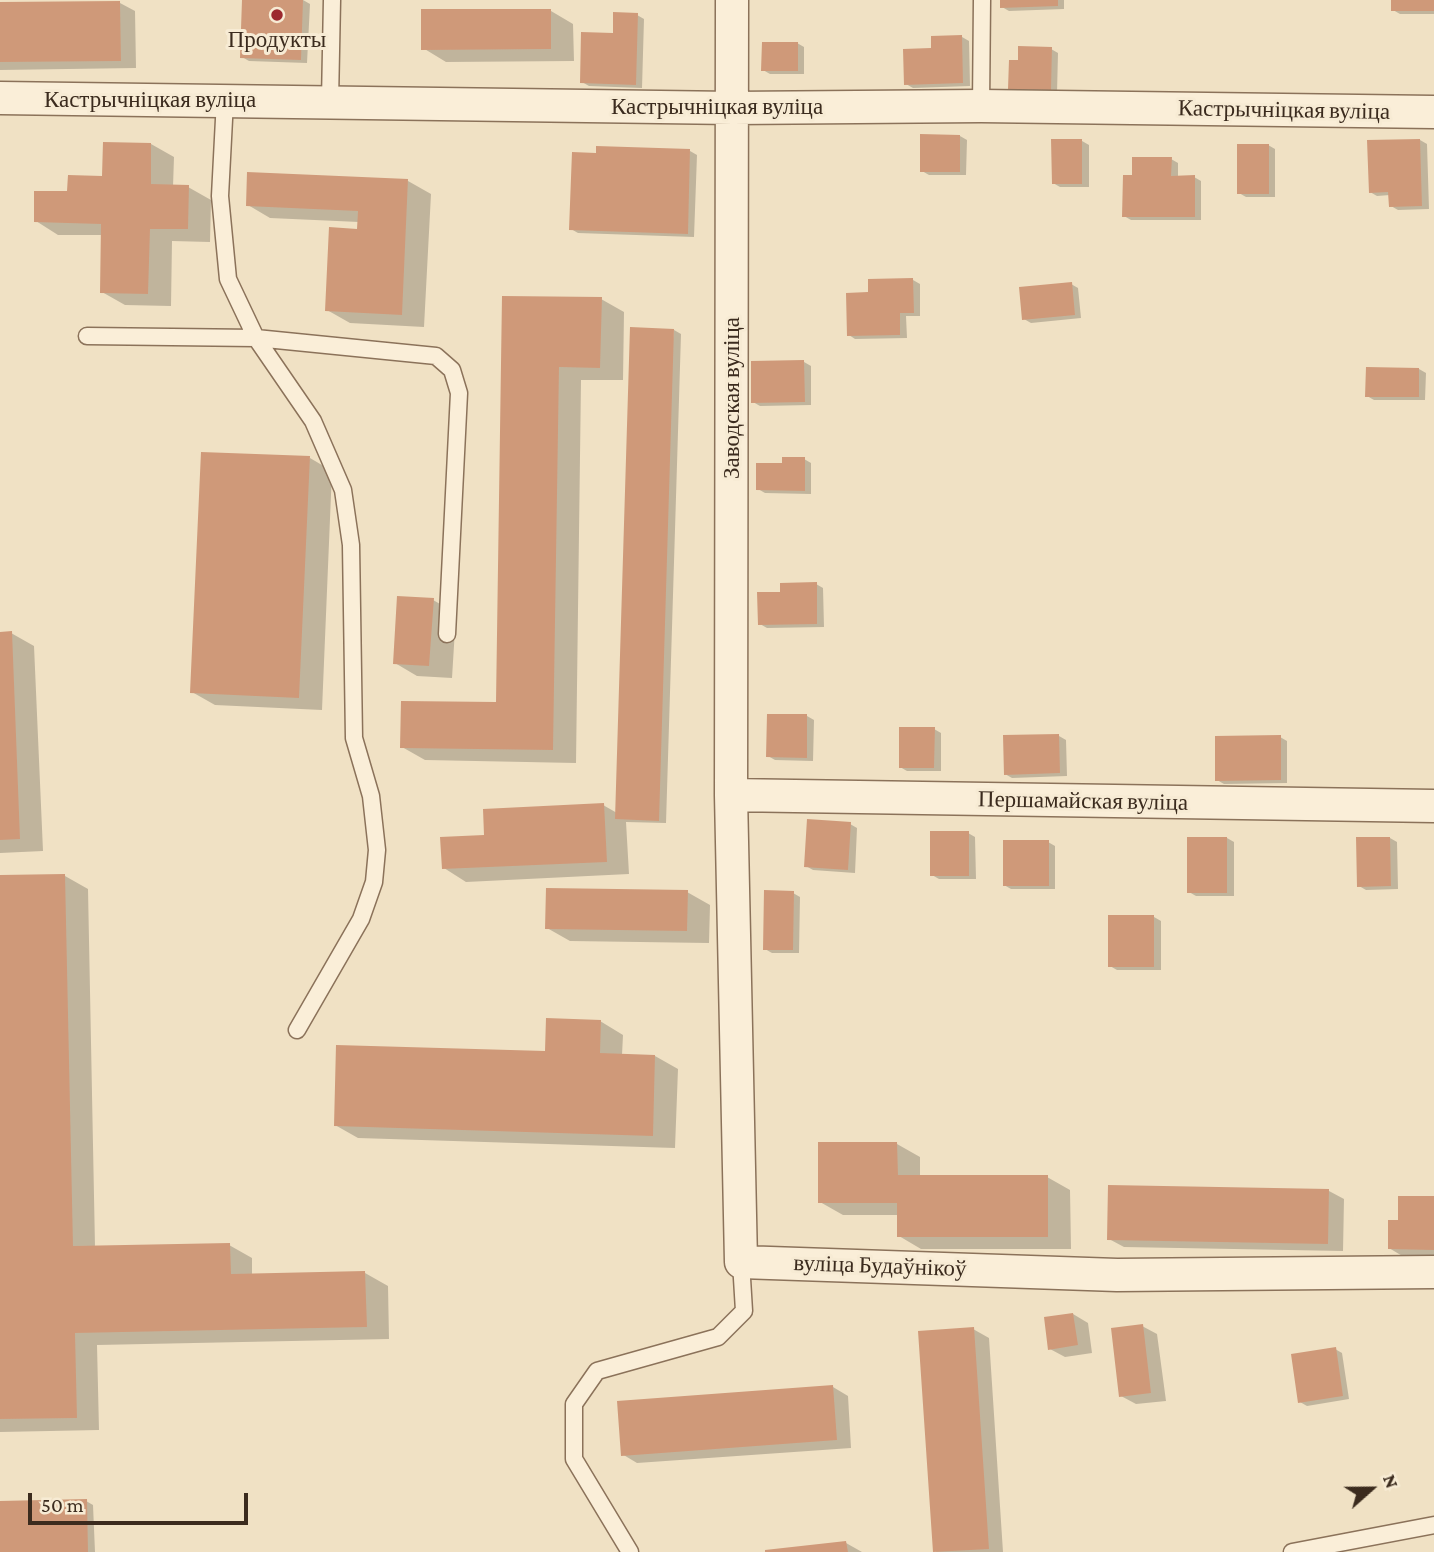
<!DOCTYPE html>
<meta charset="utf-8">
<style>
body{margin:0}
#map{position:relative;width:1434px;height:1552px;overflow:hidden;background:#f0e1c4;font-family:"Crimson Pro",serif}
canvas{display:block}
.north{position:absolute;left:1336px;top:1454px;width:70px;height:70px;-webkit-text-stroke:5px #f7ebd4;paint-order:stroke;rotate:69deg;font-size:19px;font-weight:700;line-height:28px;text-align:center;color:#3b2b1e}
.north::after{content:'';display:block;margin:auto;width:24px;height:32px;background:#3b2b1e;clip-path:polygon(50% 0,100% 100%,50% 72%,0 100%)}
.scale{position:absolute;left:28px;top:1493px;width:220px;height:32px;box-sizing:border-box;border:4px solid #3b2b1e;border-top:0;padding-left:9px;font-size:21px;line-height:24px;white-space:nowrap;color:#3b2b1e;-webkit-text-stroke:5px #f7ebd4;paint-order:stroke}
</style>
<div id="map">
<canvas width="1434" height="1552"></canvas>
<div class="north">N</div>
<div class="scale">50 m</div>
</div>
<script>
const context = document.querySelector('canvas').getContext('2d');
context.lineJoin = 'round';
function paint(path, color) {
  context.fillStyle = color;
  context.fill(path, 'evenodd');
}
function shape(rows) {
  const path = new Path2D();
  for (const r of rows) {
    path.moveTo(r[0], r[1]);
    for (let i = 2; i < r.length; i += 2) path.lineTo(r[i], r[i + 1]);
  }
  return path;
}
function strokePath(path, color, width, dash) {
  context.strokeStyle = color;
  context.lineWidth = width;
  context.lineCap = dash ? 'butt' : 'round';
  context.setLineDash(dash || []);
  context.stroke(path);
}
function drawText(font, color, halo, rows, align = 'center') {
  context.font = font + ' "Crimson Pro",serif';
  context.lineWidth = 6;
  context.setLineDash([]);
  context.textBaseline = 'middle';
  context.strokeStyle = halo;
  context.fillStyle = color;
  for (const [text, x, y, turn = 0] of rows) {
    context.save();
    context.translate(x, y);
    context.rotate((+turn || 0) * Math.PI / 180);
    context.textAlign = isNaN(turn) ? turn : align;
    if (halo) context.strokeText(text, 0, 0);
    context.fillText(text, 0, 0);
    context.restore();
  }
}
paint(shape([
 [244,0,303,0,310,4,307,63,249,61,242,57],
 [1002,0,1064,0,1064,9,1009,11,1002,7],
 [1393,0,1434,0,1434,14,1400,14,1393,10],
 [120,3,135,11,136,68,0,70,0,4],
 [551,11,573,24,574,61,446,62,423,48],
 [637,15,644,19,642,88,589,86,582,82,614,35],
 [962,37,969,41,970,86,913,88,906,84,933,50],
 [797,43,804,47,804,74,770,74,763,70],
 [1051,49,1058,53,1057,93,1017,92,1010,88,1019,62],
 [960,136,967,140,966,175,929,175,922,171],
 [1420,140,1427,144,1429,209,1398,210,1391,206,1390,195,1377,196,1370,192],
 [1082,141,1089,145,1089,187,1060,187,1053,183],
 [151,144,174,157,173,187,188,187,211,200,210,242,172,241,171,306,125,305,102,292,103,235,58,235,36,221,69,193,104,177],
 [1268,145,1275,149,1275,197,1246,197,1239,193],
 [690,151,697,155,694,237,578,233,571,229],
 [1171,159,1178,163,1178,177,1194,177,1201,181,1201,220,1131,220,1124,216,1134,177],
 [249,174,408,181,431,194,424,327,350,323,327,310,359,230,359,222,270,218,248,205],
 [913,280,920,284,920,316,906,316,907,338,855,339,849,335,870,294],
 [1071,284,1078,288,1081,318,1031,323,1024,319],
 [504,298,601,299,624,312,623,380,581,380,576,763,425,760,402,747,498,704],
 [674,330,681,334,666,823,626,822,629,874,466,882,444,868,486,837,603,805,617,813],
 [804,362,811,366,811,405,760,406,753,402],
 [1419,369,1426,373,1425,400,1374,400,1367,396],
 [310,458,332,471,322,710,215,705,192,692],
 [804,459,811,463,811,494,765,493,758,489,784,465],
 [816,584,823,588,824,627,767,628,760,624,782,594],
 [433,600,456,613,452,678,417,676,395,663],
 [11,633,34,646,43,851,0,853,0,634],
 [807,716,814,720,813,761,775,760,768,756],
 [934,729,941,733,941,771,907,771,900,767],
 [1059,736,1066,740,1067,776,1012,778,1005,774],
 [1280,737,1287,741,1287,783,1224,784,1217,780],
 [850,824,857,828,855,873,813,870,806,866],
 [968,833,975,837,976,879,939,879,932,875],
 [1227,838,1234,842,1234,896,1196,896,1189,892],
 [1390,838,1397,842,1398,889,1366,890,1359,886],
 [1048,842,1055,846,1055,889,1011,889,1004,885],
 [65,876,88,889,95,1247,229,1245,252,1258,252,1275,365,1273,388,1286,389,1339,97,1345,99,1430,0,1432,0,877],
 [687,892,710,905,709,943,570,941,547,928],
 [793,893,800,897,799,953,772,953,765,949],
 [1154,917,1161,921,1161,970,1117,970,1110,966],
 [600,1021,623,1035,622,1055,655,1056,678,1069,675,1148,358,1138,335,1125,546,1053],
 [897,1144,920,1157,920,1177,1047,1177,1070,1190,1071,1249,921,1249,899,1236,899,1215,843,1215,820,1202],
 [1329,1191,1344,1199,1343,1251,1124,1247,1109,1239],
 [1434,1198,1434,1257,1404,1257,1389,1248],
 [1073,1314,1088,1323,1092,1353,1065,1357,1050,1349],
 [1142,1326,1157,1334,1166,1401,1136,1404,1121,1396],
 [973,1329,989,1338,1003,1552,936,1552],
 [1335,1349,1342,1353,1349,1399,1307,1406,1300,1402],
 [833,1387,848,1396,851,1448,637,1463,622,1454],
 [86,1501,93,1505,95,1552,0,1552,0,1503],
 [846,1543,862,1552,765,1552]
]), '#0003');
paint(shape([
 [242,0,303,0,301,60,240,58],
 [1000,0,1058,0,1058,6,1000,8],
 [1391,0,1434,0,1434,11,1391,11],
 [120,1,121,61,0,62,0,2],
 [421,9,551,9,551,49,421,50],
 [613,12,638,13,636,85,580,83,581,32,613,33],
 [962,35,963,83,904,85,903,49,931,48,931,36],
 [762,42,798,42,798,71,761,71],
 [1018,46,1052,47,1051,90,1008,89,1009,60,1018,60],
 [920,134,960,135,960,172,920,172],
 [1051,139,1082,139,1082,184,1052,184],
 [1420,139,1422,206,1389,207,1388,192,1369,193,1367,140],
 [103,142,151,143,151,184,189,185,188,229,150,229,148,294,100,293,101,224,34,222,34,191,67,191,68,175,102,176],
 [1237,144,1269,144,1269,194,1237,194],
 [596,146,690,149,688,234,569,230,572,152,596,153],
 [1132,157,1172,157,1171,176,1195,175,1195,217,1122,217,1123,175,1132,175],
 [247,172,408,179,402,315,325,311,329,227,357,229,358,211,246,206],
 [913,278,914,313,900,313,900,335,847,336,846,293,868,292,868,279],
 [1072,282,1075,315,1022,320,1019,287],
 [502,296,602,297,600,368,559,367,553,750,400,748,401,701,496,702],
 [630,327,674,329,659,821,615,819],
 [804,360,805,402,751,403,751,361],
 [1366,367,1419,368,1419,397,1365,397],
 [201,452,310,456,299,698,190,693],
 [782,457,805,457,805,491,756,490,756,463,782,463],
 [817,582,817,624,758,625,757,592,780,592,780,583],
 [397,596,434,598,429,666,393,664],
 [12,631,20,839,0,840,0,632],
 [767,714,807,714,807,758,766,757],
 [899,727,935,727,934,768,899,768],
 [1059,734,1060,773,1004,775,1003,735],
 [1281,735,1281,780,1215,781,1215,736],
 [604,803,607,862,442,869,440,837,484,835,483,809],
 [807,819,851,822,848,870,804,867],
 [930,831,969,831,969,876,930,876],
 [1187,837,1227,837,1227,893,1187,893],
 [1356,837,1390,837,1391,886,1357,887],
 [1003,840,1049,840,1049,886,1003,886],
 [65,874,73,1246,230,1243,231,1274,365,1271,367,1327,75,1333,77,1418,0,1419,0,875],
 [546,888,688,890,687,931,545,929],
 [764,890,794,891,793,950,763,950],
 [1108,915,1154,915,1154,967,1108,967],
 [546,1018,601,1020,600,1053,655,1055,653,1136,334,1126,336,1045,545,1051],
 [818,1142,897,1142,898,1175,1048,1175,1048,1237,897,1237,897,1203,818,1203],
 [1108,1185,1329,1189,1328,1244,1107,1240],
 [1398,1196,1434,1196,1434,1250,1388,1249,1388,1220,1398,1220],
 [1073,1313,1078,1345,1048,1350,1044,1317],
 [1143,1324,1151,1393,1119,1397,1111,1328],
 [974,1327,989,1549,933,1552,918,1331],
 [1336,1347,1343,1396,1298,1403,1291,1354],
 [833,1385,837,1440,621,1456,617,1401],
 [87,1499,88,1552,0,1552,0,1501],
 [846,1541,848,1552,765,1552,765,1550]
]), '#cf9979');
const lane = shape([
 [225,100,220,196,228,279,256,338,313,421,343,490,351,545,354,738,371,796,377,850,374,882,361,919,297,1030],
 [330,101,332,0],
 [981,106,982,0],
 [87,336,256,338,436,356,452,370,459,393,447,634],
 [630,1552,574,1459,574,1404,597,1371,718,1337,744,1311,741,1262],
 [1292,1552,1434,1525]
]);
const street = shape([
 [732,0,731,795,741,1262,1117,1275,1434,1272],
 [0,98,733,108,981,106,1434,112],
 [731,795,1434,806]
]);
strokePath(lane, '#8b725a', 19);
strokePath(street, '#8b725a', 35);
strokePath(lane, '#faeed8', 16);
strokePath(street, '#faeed8', 32);
for (const [x, y, r, color] of [
 [277,15,7,"#9c282e"]
]) {
  const dot = new Path2D();
  dot.arc(x, y, r, 0, 2 * Math.PI);
  context.fillStyle = color;
  context.fill(dot);
  strokePath(dot, '#f7ebd4', 2.5);
}
drawText('23px', '#3b2b1e', '#f7ebd4', [
 ["Продукты",277,40]
]);
drawText('23px', '#3b2b1e', '#f7ebd4', [
 ["Кастрычніцкая вуліца",150,100],
 ["Кастрычніцкая вуліца",717,107],
 ["Кастрычніцкая вуліца",1284,110,1],
 ["Заводская вуліца",732,398,-90],
 ["Першамайская вуліца",1083,801,1],
 ["вуліца Будаўнікоў",880,1266,2]
]);
</script>
